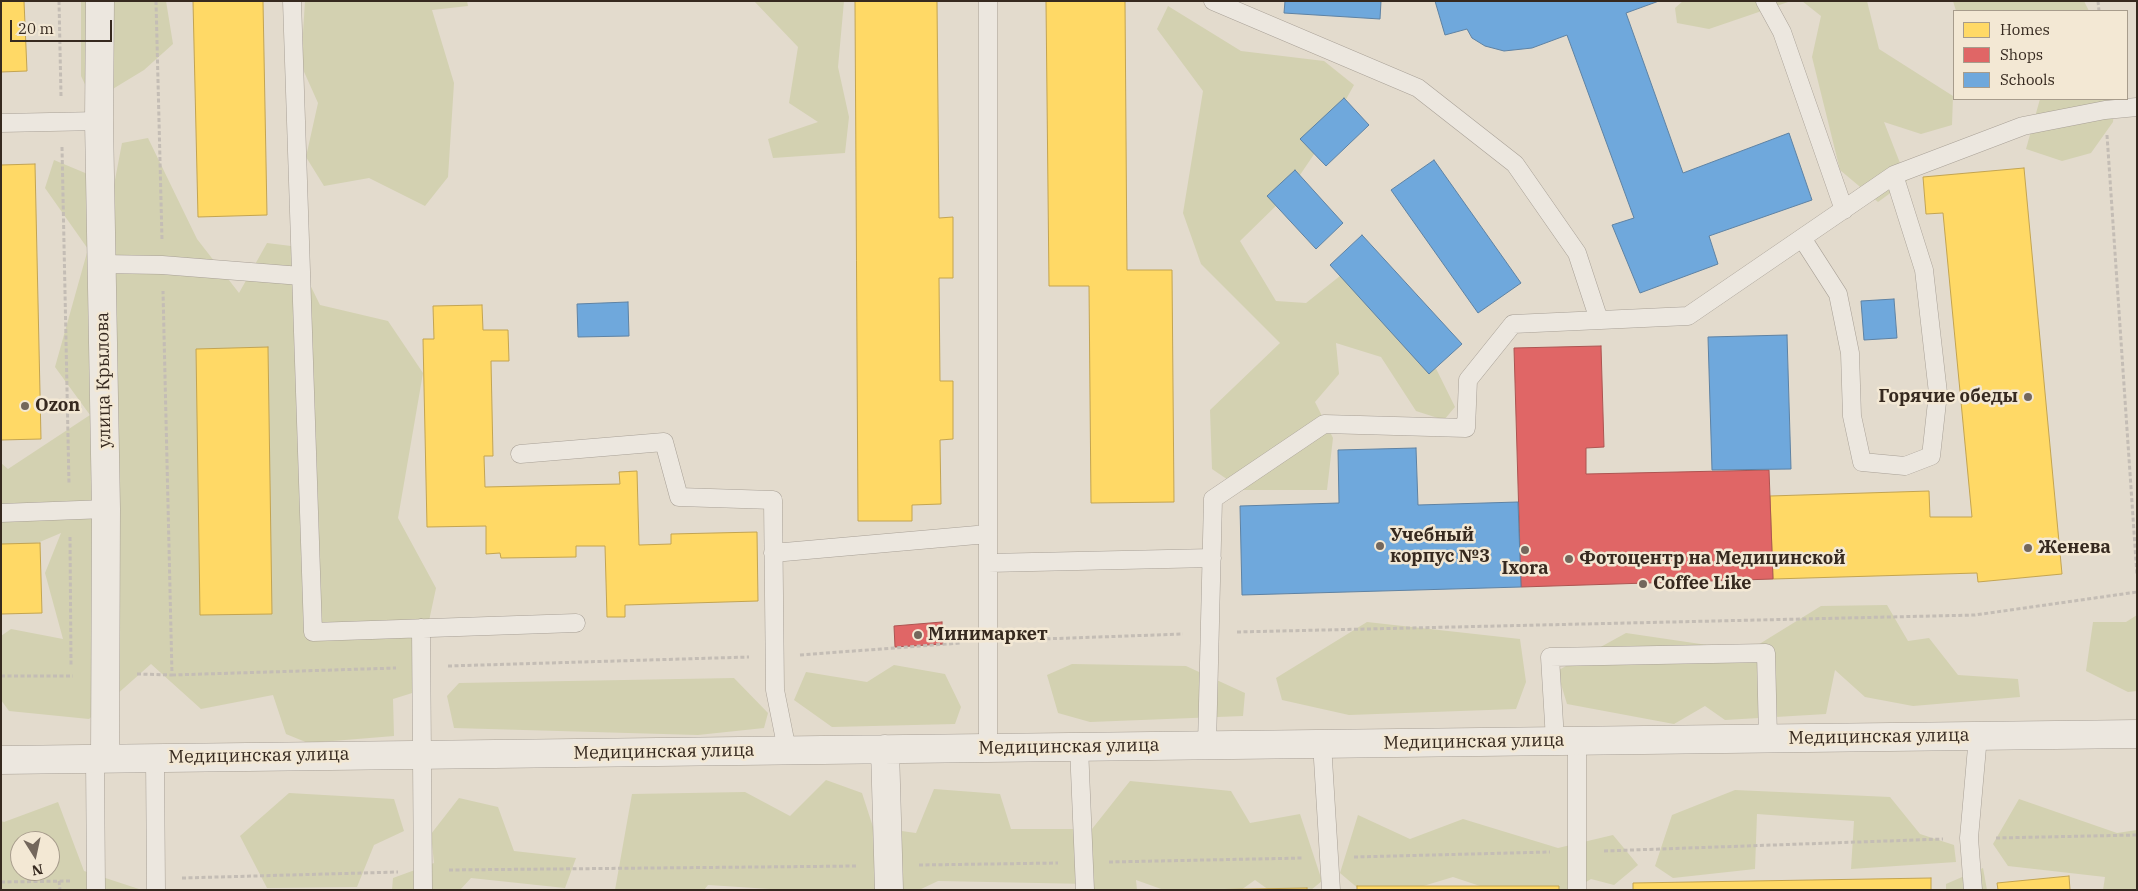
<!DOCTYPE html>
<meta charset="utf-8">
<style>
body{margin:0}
#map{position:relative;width:2138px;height:891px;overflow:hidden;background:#e3dbcd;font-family:"IBM Plex Serif",serif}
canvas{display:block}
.frame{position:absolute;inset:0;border:2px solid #36291f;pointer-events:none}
.legend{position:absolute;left:1953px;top:10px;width:175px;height:90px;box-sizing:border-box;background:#f3e8d4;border:1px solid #a79c8c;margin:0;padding:6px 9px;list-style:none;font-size:15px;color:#36291f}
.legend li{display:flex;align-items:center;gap:10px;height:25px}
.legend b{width:25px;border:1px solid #a79c8c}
.north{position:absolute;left:10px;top:831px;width:50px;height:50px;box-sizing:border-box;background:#f3e8d4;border:1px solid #a79c8c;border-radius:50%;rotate:170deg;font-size:14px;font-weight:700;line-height:20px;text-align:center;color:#36291f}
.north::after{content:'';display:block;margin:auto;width:18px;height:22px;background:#73675c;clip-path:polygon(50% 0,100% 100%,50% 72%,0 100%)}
.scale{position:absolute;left:10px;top:20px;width:102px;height:22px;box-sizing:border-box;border:2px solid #36291f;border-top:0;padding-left:6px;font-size:15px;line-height:18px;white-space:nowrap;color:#36291f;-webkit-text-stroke:4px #f3e8d4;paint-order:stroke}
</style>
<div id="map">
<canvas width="2138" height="891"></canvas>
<div class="frame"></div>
<ul class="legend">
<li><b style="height:14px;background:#ffd966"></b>Homes</li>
<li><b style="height:14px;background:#e06666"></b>Shops</li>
<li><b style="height:14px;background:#6fa8dc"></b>Schools</li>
</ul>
<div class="north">N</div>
<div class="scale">20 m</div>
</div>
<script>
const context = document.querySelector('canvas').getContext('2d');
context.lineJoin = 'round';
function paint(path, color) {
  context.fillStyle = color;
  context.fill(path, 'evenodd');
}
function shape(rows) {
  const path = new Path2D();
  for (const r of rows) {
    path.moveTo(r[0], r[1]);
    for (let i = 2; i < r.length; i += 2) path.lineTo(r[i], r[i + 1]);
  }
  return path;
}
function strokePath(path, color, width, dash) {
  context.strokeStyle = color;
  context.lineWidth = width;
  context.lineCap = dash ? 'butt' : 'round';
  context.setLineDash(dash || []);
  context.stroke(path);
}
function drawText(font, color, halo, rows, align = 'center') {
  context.font = font + ' "IBM Plex Serif",serif';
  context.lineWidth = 5;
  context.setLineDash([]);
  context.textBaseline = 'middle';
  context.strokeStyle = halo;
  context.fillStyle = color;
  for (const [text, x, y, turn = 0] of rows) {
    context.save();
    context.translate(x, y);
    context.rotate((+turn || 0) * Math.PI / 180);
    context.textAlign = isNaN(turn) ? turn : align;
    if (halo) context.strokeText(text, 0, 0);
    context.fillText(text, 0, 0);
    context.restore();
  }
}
paint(shape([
 [81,1,166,1,173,44,144,70,93,101,81,76],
 [305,1,467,1,468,6,432,10,454,83,448,177,425,206,369,178,324,186,306,157,318,103,301,65],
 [754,1,844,1,838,67,849,117,845,153,773,158,768,139,818,122,789,103,798,47],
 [1683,1,1791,1,1709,29,1677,23,1675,8],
 [1802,1,1867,1,1879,49,1953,96,1952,125,1921,134,1884,122,1907,181,1878,202,1840,170,1812,57,1821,16],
 [1953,1,2084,1,2089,11,1956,11],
 [1168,6,1241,51,1324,61,1354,85,1321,144,1285,197,1240,241,1276,301,1306,303,1345,272,1417,330,1455,407,1444,420,1416,411,1381,357,1336,343,1339,374,1315,402,1333,438,1327,490,1243,490,1212,469,1210,410,1280,343,1201,264,1183,213,1203,91,1157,29],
 [2040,99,2115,99,2113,122,2091,153,2062,161,2026,149],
 [148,138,197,239,239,293,267,243,291,246,320,305,388,321,423,373,398,518,436,588,422,654,425,689,393,699,394,736,308,743,286,734,273,695,201,709,151,664,89,719,9,711,1,700,1,636,11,629,63,639,45,573,61,533,16,552,1,546,1,463,8,469,90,415,55,367,88,249,45,188,54,160,114,185,122,143],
 [1887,605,1908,641,1929,638,1958,675,2018,679,2020,697,1913,706,1865,697,1835,670,1826,714,1725,720,1705,706,1674,724,1567,704,1557,671,1626,633,1748,651,1821,606],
 [2137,615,2137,691,2128,692,2086,671,2093,622,2126,622],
 [1367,622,1520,639,1526,682,1516,709,1349,715,1282,700,1276,678],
 [1072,664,1186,666,1245,693,1243,716,1090,722,1058,713,1047,675],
 [894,665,945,674,961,707,955,724,832,727,794,700,806,672,867,682],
 [734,678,768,713,764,728,698,735,454,728,447,696,459,683],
 [826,780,862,793,873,827,916,833,934,789,1000,794,1011,829,1092,829,1130,781,1231,791,1250,823,1300,814,1322,881,1311,890,1269,890,1255,880,1241,890,1164,890,1136,880,1137,890,1089,890,1089,884,938,881,919,890,786,890,708,885,704,890,615,890,632,794,745,792,790,816],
 [1735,790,1890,797,1920,834,1954,845,1956,862,1851,869,1854,821,1757,814,1755,869,1673,878,1655,866,1672,815],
 [289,793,394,799,404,831,374,845,357,887,267,888,240,836],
 [459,798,498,807,514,851,576,858,565,888,471,878,460,890,392,890,393,878,434,863,431,834],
 [2019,799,2117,833,2137,830,2137,890,2103,890,2105,877,2008,866,1993,844],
 [58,802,84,871,142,890,1,890,1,821,4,822],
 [20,841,50,841,50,871,20,871],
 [1358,815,1410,839,1463,819,1558,848,1613,835,1638,865,1614,885,1591,879,1573,890,1492,890,1453,877,1410,890,1360,890,1340,873],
 [1983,868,1987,890,1946,890,1946,884]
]), '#d3d1b1');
const homes = shape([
 [1,1,24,1,27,71,1,72,1,1],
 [193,1,263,1,267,215,198,217,193,1],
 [855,1,937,1,939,218,953,217,953,278,939,278,940,381,953,381,953,439,940,440,941,504,912,505,912,521,858,521,855,1],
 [1046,1,1125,1,1127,270,1172,270,1174,502,1091,503,1089,286,1049,286,1046,1],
 [35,164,41,439,1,440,1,165,35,164],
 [2024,168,2062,574,1978,582,1977,573,1773,579,1770,496,1929,491,1930,517,1972,517,1943,213,1926,214,1923,177,2024,168],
 [482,305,483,330,508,330,509,361,491,361,493,456,484,456,485,487,620,484,619,472,637,471,639,545,671,544,671,534,757,532,758,601,625,605,625,617,607,617,605,546,576,546,576,557,501,558,500,553,486,554,486,526,427,527,423,339,434,339,433,306,482,305],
 [268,347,272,614,200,615,196,349,268,347],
 [40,543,42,613,1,614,1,544,40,543],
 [2069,876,2070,890,1998,890,1997,883,2069,876],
 [1931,878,1931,890,1633,890,1633,883,1931,878],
 [1357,886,1559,886,1559,890,1357,890,1357,886],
 [1307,888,1307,890,1197,890,1307,888]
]);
paint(homes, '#ffd966');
strokePath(homes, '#c3a451', 1);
const shops = shape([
 [1601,346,1604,447,1586,448,1586,474,1769,470,1773,579,1521,587,1514,348,1601,346],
 [942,622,943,644,895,647,894,626,942,622]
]);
paint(shops, '#e06666');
strokePath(shops, '#ad5451', 1);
const schools = shape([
 [1285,1,1381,1,1380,19,1284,13,1285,1],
 [1435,1,1659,1,1626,13,1683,173,1789,133,1812,200,1709,236,1718,264,1640,293,1612,225,1634,218,1567,35,1532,48,1504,51,1485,46,1472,38,1467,29,1445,35,1435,1],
 [1344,98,1369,125,1326,166,1300,139,1344,98],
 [1434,160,1521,283,1478,313,1391,190,1434,160],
 [1295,170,1343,223,1316,249,1267,196,1295,170],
 [1362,235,1462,344,1429,374,1330,265,1362,235],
 [1894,299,1897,338,1864,340,1861,301,1894,299],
 [628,302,629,336,578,337,577,304,628,302],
 [1787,335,1791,469,1712,470,1708,337,1787,335],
 [1416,448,1418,505,1518,502,1521,587,1242,595,1240,506,1339,503,1338,450,1416,448]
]);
paint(schools, '#6fa8dc');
strokePath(schools, '#5e82a3', 1);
const lane = shape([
 [292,1,313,632,576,623],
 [1213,1,1418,88,1515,164,1577,253,1599,320],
 [1765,1,1782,32,1844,210],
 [1,123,99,121],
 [1802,238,1838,294,1850,353,1852,416,1862,462,1905,466,1931,456,1938,393,1924,270,1894,175],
 [102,264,162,265,301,276],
 [520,454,664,442,679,497,773,500,775,690,787,750],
 [1,513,106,509],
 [773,553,988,534],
 [988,563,1212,558],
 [421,628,423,890],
 [1555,740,1550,657,1766,653,1768,738],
 [1577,741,1577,890],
 [1322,743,1331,890],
 [1207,745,1213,499,1324,424,1466,428,1468,380,1513,324,1688,316,1894,175,2023,126,2105,110,2137,107],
 [988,747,988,1],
 [1079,747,1085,890],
 [155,757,156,890],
 [95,758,96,890],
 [1973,890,1969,838,1978,736]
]);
const street = shape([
 [100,1,99,121,106,509,105,758],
 [885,749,889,890],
 [1,760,2137,734]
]);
strokePath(lane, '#a8a096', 19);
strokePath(street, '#a8a096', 29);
strokePath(shape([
 [59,1,61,96],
 [156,1,162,240],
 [2098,1,2099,11],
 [2107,135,2137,576],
 [62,147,69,485],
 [70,537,71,665],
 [1237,632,1975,615,2137,592],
 [1014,640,1183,634],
 [800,655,961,643],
 [448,666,749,657],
 [137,674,172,675,163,291],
 [172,675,396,668],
 [1,676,73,676],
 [1996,838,2137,835],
 [1604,851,1943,839],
 [1354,857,1550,852],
 [1109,862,1303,858],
 [919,865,1058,863],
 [449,870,858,866],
 [182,878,398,872],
 [59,881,60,890],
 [1,882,71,881]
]), '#c4bdb5', 3, [4, 2.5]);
strokePath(lane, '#ece7df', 18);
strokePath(street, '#ece7df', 28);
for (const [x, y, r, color] of [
 [2028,397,5,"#73675c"],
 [25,406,5,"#73675c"],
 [1380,546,5,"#73675c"],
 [2028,548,5,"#73675c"],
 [1525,550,5,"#73675c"],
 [1569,559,5,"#73675c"],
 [1643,584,5,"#73675c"],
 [918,635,5,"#73675c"]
]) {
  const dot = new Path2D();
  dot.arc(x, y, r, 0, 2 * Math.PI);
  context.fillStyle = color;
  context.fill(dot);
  strokePath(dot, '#f3e8d4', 2);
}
drawText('18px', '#36291f', '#f3e8d4', [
 ["улица Крылова",104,380,-91],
 ["Медицинская улица",1879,737,-1],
 ["Медицинская улица",1474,742,-1],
 ["Медицинская улица",1069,747,-1],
 ["Медицинская улица",664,752,-1],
 ["Медицинская улица",259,756,-1]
]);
drawText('bold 18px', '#36291f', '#f3e8d4', [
 ["Горячие обеды",2018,397,"right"],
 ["Ozon",35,406],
 ["Учебный",1390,536],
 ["корпус №3",1390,557],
 ["Женева",2038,548],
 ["Фотоцентр на Медицинской",1579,559],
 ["Ixora",1525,569,"center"],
 ["Coffee Like",1653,584],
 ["Минимаркет",928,635]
], 'left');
</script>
